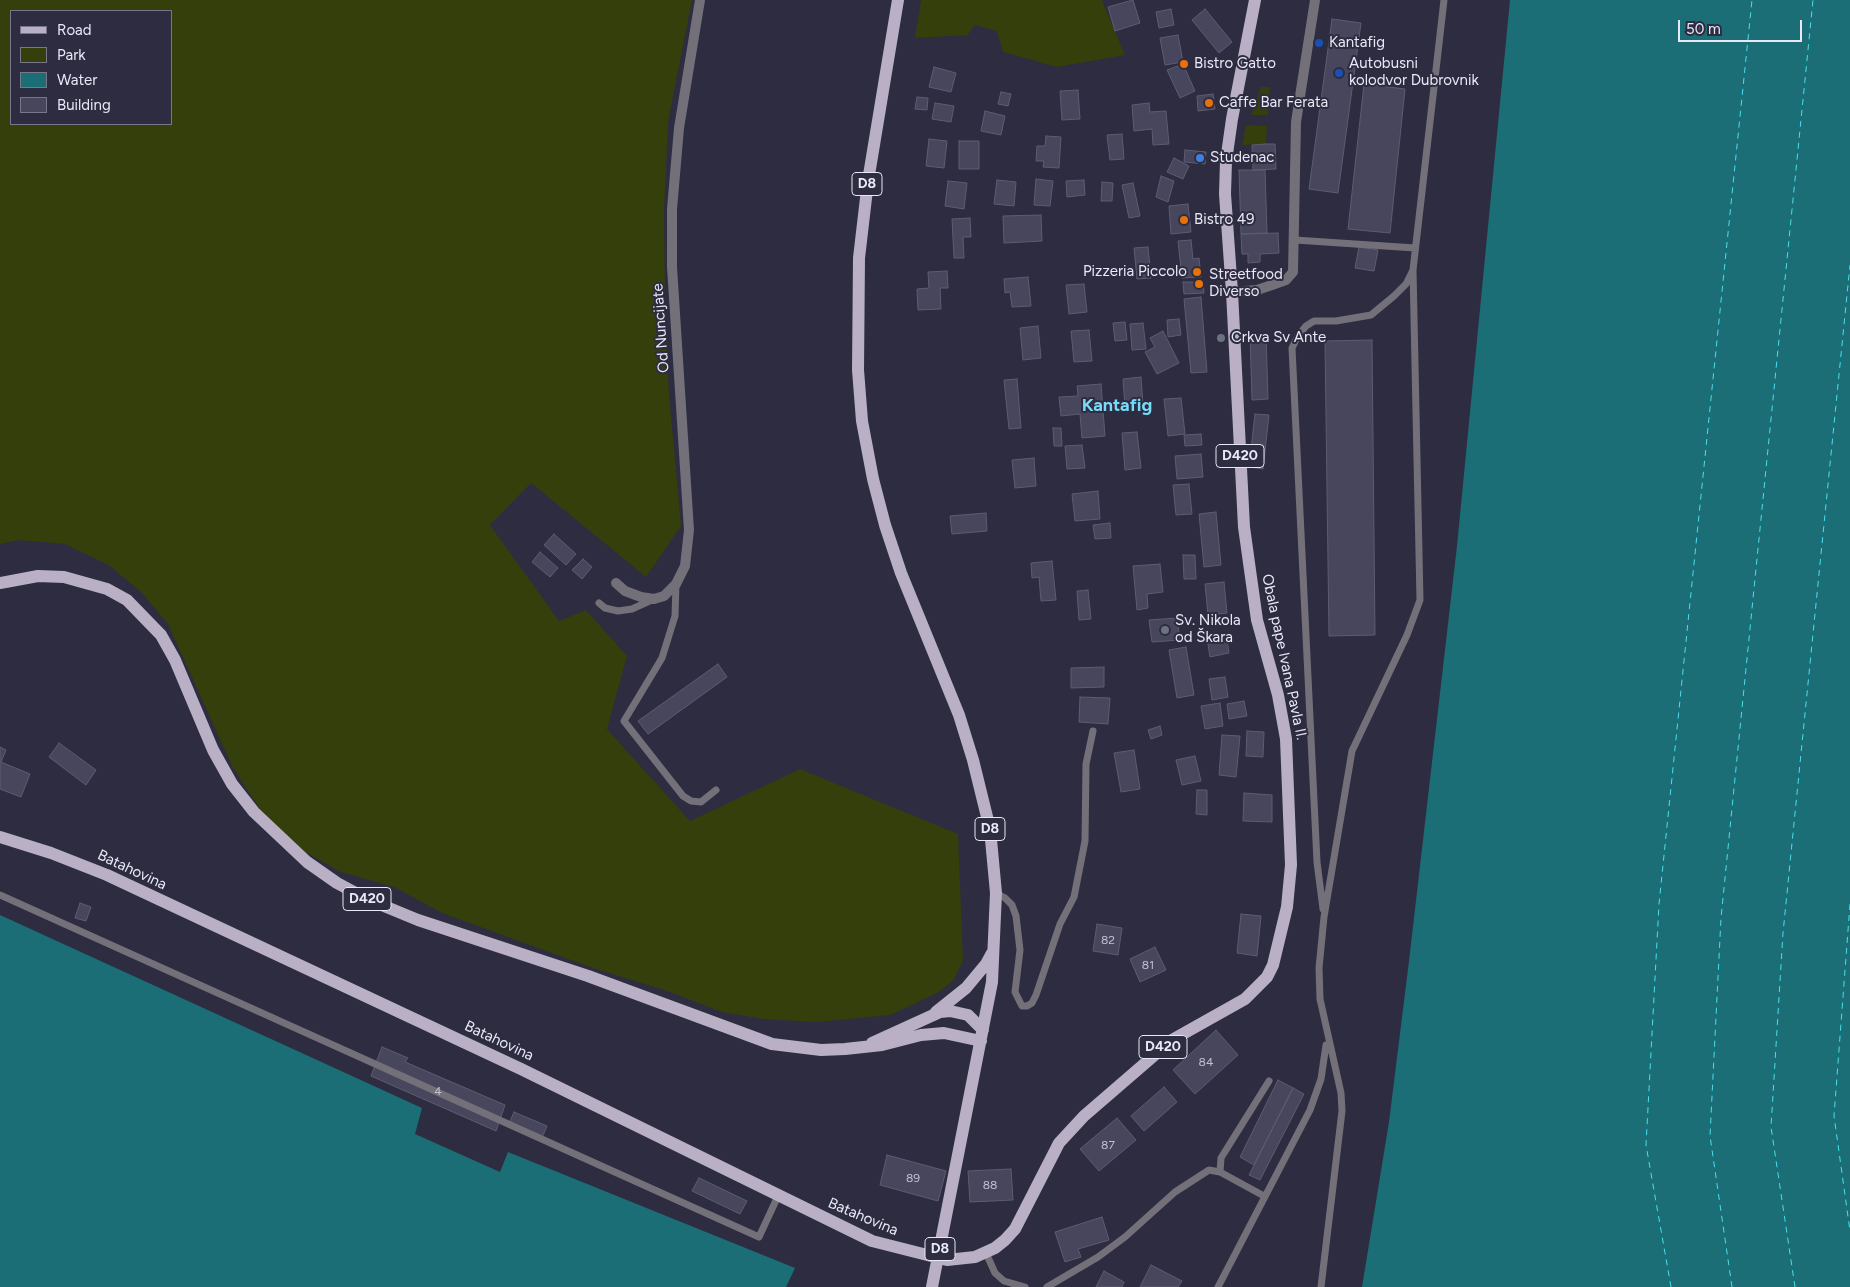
<!DOCTYPE html>
<meta charset="utf-8">
<style>
body{margin:0}
#map{position:relative;width:1850px;height:1287px;overflow:hidden;background:#2d2c40;font-family:Figtree,sans-serif}
canvas{display:block}
.legend{position:absolute;left:10px;top:10px;width:162px;height:115px;box-sizing:border-box;background:#2d2c40;border:1px solid #787789;margin:0;padding:6px 9px;list-style:none;font-size:15px;color:#e9e8f6}
.legend li{display:flex;align-items:center;gap:10px;height:25px}
.legend b{width:25px;border:1px solid #787789}
.scale{position:absolute;left:1678px;top:20px;width:124px;height:22px;box-sizing:border-box;border:2px solid #e9e8f6;border-top:0;padding-left:6px;font-size:15px;line-height:18px;white-space:nowrap;color:#e9e8f6;-webkit-text-stroke:4px #2d2c40;paint-order:stroke}
</style>
<div id="map">
<canvas width="1850" height="1287"></canvas>
<ul class="legend">
<li><b style="height:6px;background:#b9b0c5"></b>Road</li>
<li><b style="height:14px;background:#343f0c"></b>Park</li>
<li><b style="height:14px;background:#1b6e75"></b>Water</li>
<li><b style="height:14px;background:#48465c"></b>Building</li>
</ul>
<div class="scale">50 m</div>
</div>
<script>
const context = document.querySelector('canvas').getContext('2d');
context.lineJoin = 'round';
function paint(path, color) {
  context.fillStyle = color;
  context.fill(path, 'evenodd');
}
function shape(rows) {
  const path = new Path2D();
  for (const r of rows) {
    path.moveTo(r[0], r[1]);
    for (let i = 2; i < r.length; i += 2) path.lineTo(r[i], r[i + 1]);
  }
  return path;
}
function strokePath(path, color, width, dash) {
  context.strokeStyle = color;
  context.lineWidth = width;
  context.lineCap = dash ? 'butt' : 'round';
  context.setLineDash(dash || []);
  context.stroke(path);
}
function drawText(font, color, halo, rows, align = 'center') {
  context.font = font + ' Figtree,sans-serif';
  context.lineWidth = 4;
  context.setLineDash([]);
  context.textBaseline = 'middle';
  context.strokeStyle = halo;
  context.fillStyle = color;
  for (const [text, x, y, turn = 0] of rows) {
    context.save();
    context.translate(x, y);
    context.rotate((+turn || 0) * Math.PI / 180);
    context.textAlign = isNaN(turn) ? turn : align;
    if (halo) context.strokeText(text, 0, 0);
    context.fillText(text, 0, 0);
    context.restore();
  }
}
paint(shape([
 [0,0,692,0,668,122,664,212,665,301,669,394,681,526,646,577,531,483,490,525,559,621,586,610,627,656,607,729,690,821,800,769,958,834,963,961,953,981,937,993,890,1015,816,1022,763,1019,722,1012,667,991,593,968,442,913,394,887,341,872,300,849,263,814,232,766,168,624,142,593,110,566,65,544,19,540,0,544],
 [11,11,171,11,171,124,11,124],
 [921,0,1102,0,1125,55,1057,67,1003,52,997,31,974,25,968,35,915,38],
 [1261,87,1270,87,1268,115,1251,115],
 [1246,125,1267,126,1266,144,1242,145]
]), '#343f0c');
paint(shape([
 [1510,0,1850,0,1850,1287,1362,1287,1389,1122,1409,961,1457,546],
 [0,915,422,1108,415,1134,500,1172,508,1152,795,1268,786,1287,0,1287]
]), '#1b6e75');
strokePath(shape([
 [1850,904,1834,1116,1850,1231],
 [1671,1287,1646,1145,1659,904,1752,0],
 [1732,1287,1710,1136,1721,918,1813,0],
 [1795,1287,1771,1127,1783,933,1850,265]
]), '#47e0ed', 1, [6, 5]);
const building = shape([
 [1133,0,1140,23,1115,31,1108,7,1133,0],
 [1171,9,1174,25,1159,28,1156,12,1171,9],
 [1205,9,1232,42,1219,53,1192,20,1205,9],
 [1332,19,1361,23,1338,193,1309,189,1332,19],
 [1178,35,1183,62,1165,65,1160,38,1178,35],
 [1183,64,1195,91,1180,98,1167,70,1183,64],
 [934,67,956,73,951,92,929,87,934,67],
 [1364,84,1405,89,1390,233,1348,229,1364,84],
 [1078,90,1080,119,1062,120,1060,91,1078,90],
 [1001,92,1011,94,1008,106,998,104,1001,92],
 [1213,94,1215,109,1198,111,1197,96,1213,94],
 [917,97,928,98,927,110,915,109,917,97],
 [935,103,954,106,951,122,932,119,935,103],
 [1149,103,1150,112,1166,111,1169,144,1153,145,1152,129,1134,131,1132,105,1149,103],
 [985,111,1005,116,1001,135,981,131,985,111],
 [1122,134,1124,159,1110,160,1107,135,1122,134],
 [1046,136,1061,137,1059,168,1043,167,1044,161,1036,161,1037,146,1045,146,1046,136],
 [929,139,947,141,944,168,926,166,929,139],
 [959,141,979,141,979,169,959,169,959,141],
 [1266,144,1275,144,1276,169,1253,170,1252,145,1266,144],
 [1185,150,1206,152,1205,164,1184,162,1185,150],
 [1174,158,1189,166,1183,179,1167,172,1174,158],
 [1239,170,1265,170,1267,233,1241,234,1239,170],
 [1161,176,1174,181,1168,202,1156,197,1161,176],
 [1036,179,1053,181,1050,206,1034,205,1036,179],
 [997,180,1016,182,1014,206,994,204,997,180],
 [1084,180,1085,195,1067,197,1066,181,1084,180],
 [948,181,967,183,964,209,945,206,948,181],
 [1102,182,1113,183,1112,201,1101,201,1102,182],
 [1133,183,1140,216,1129,218,1122,185,1133,183],
 [1188,204,1191,232,1171,234,1169,206,1188,204],
 [1041,215,1042,241,1004,243,1003,216,1041,215],
 [970,218,971,237,963,237,964,258,954,258,952,219,970,218],
 [1278,233,1279,253,1260,254,1260,262,1248,263,1248,254,1242,254,1241,234,1278,233],
 [1191,240,1193,259,1199,258,1201,277,1182,278,1178,241,1191,240],
 [1148,247,1151,278,1137,279,1134,248,1148,247],
 [1359,247,1378,250,1374,271,1355,268,1359,247],
 [947,271,948,288,940,288,941,309,918,310,917,289,929,288,928,272,947,271],
 [1028,277,1031,306,1012,307,1010,292,1005,293,1004,279,1028,277],
 [1183,282,1203,282,1204,293,1184,294,1183,282],
 [1084,284,1087,312,1069,314,1066,285,1084,284],
 [1201,297,1207,372,1191,373,1184,299,1201,297],
 [1179,319,1181,335,1168,337,1167,320,1179,319],
 [1125,322,1127,340,1115,341,1113,323,1125,322],
 [1143,323,1146,349,1132,350,1130,324,1143,323],
 [1038,326,1041,358,1023,360,1020,328,1038,326],
 [1089,330,1092,361,1074,362,1071,331,1089,330],
 [1163,331,1179,363,1157,374,1145,352,1155,347,1150,338,1163,331],
 [1266,334,1268,399,1252,400,1250,335,1266,334],
 [1372,340,1375,635,1329,636,1325,341,1372,340],
 [1141,377,1143,405,1125,407,1123,379,1141,377],
 [1017,379,1021,428,1009,429,1004,380,1017,379],
 [1101,384,1105,436,1082,438,1080,414,1061,416,1059,397,1078,396,1077,386,1101,384],
 [1181,398,1185,434,1168,436,1164,399,1181,398],
 [1255,414,1269,415,1263,469,1249,467,1255,414],
 [1053,428,1061,428,1062,446,1054,446,1053,428],
 [1137,432,1141,468,1125,470,1122,433,1137,432],
 [1201,434,1202,445,1185,446,1184,435,1201,434],
 [1082,445,1085,468,1067,469,1065,446,1082,445],
 [1201,454,1203,477,1177,479,1175,456,1201,454],
 [1034,458,1036,486,1015,488,1012,460,1034,458],
 [1189,484,1192,514,1176,515,1173,485,1189,484],
 [1098,491,1100,519,1075,521,1072,494,1098,491],
 [1216,512,1221,565,1204,567,1199,514,1216,512],
 [986,513,987,531,952,534,950,516,986,513],
 [1110,523,1111,538,1095,539,1093,525,1110,523],
 [554,534,576,554,566,565,544,545,554,534],
 [540,552,558,568,550,577,532,562,540,552],
 [1183,555,1195,555,1196,579,1184,579,1183,555],
 [583,559,592,567,582,579,572,570,583,559],
 [1052,561,1056,600,1041,601,1039,577,1032,578,1031,563,1052,561],
 [1160,564,1163,592,1147,594,1148,608,1137,610,1133,566,1160,564],
 [1224,582,1227,613,1208,615,1205,584,1224,582],
 [1088,590,1091,619,1079,620,1077,591,1088,590],
 [1177,618,1180,640,1152,642,1149,620,1177,618],
 [1226,635,1229,653,1210,657,1207,638,1226,635],
 [1186,647,1194,695,1177,698,1169,650,1186,647],
 [718,664,727,677,648,734,638,721,718,664],
 [1104,667,1104,687,1071,688,1071,668,1104,667],
 [1225,677,1228,697,1212,700,1209,679,1225,677],
 [1080,697,1110,698,1108,724,1079,722,1080,697],
 [1244,701,1247,716,1229,719,1227,704,1244,701],
 [1220,703,1223,726,1205,729,1201,706,1220,703],
 [1160,726,1162,735,1151,739,1148,730,1160,726],
 [1247,731,1264,732,1263,757,1246,756,1247,731],
 [1222,735,1240,736,1236,777,1219,775,1222,735],
 [59,743,96,770,86,785,49,757,59,743],
 [0,747,6,750,1,762,30,774,21,797,0,789,0,747],
 [1134,750,1140,789,1121,792,1114,753,1134,750],
 [1195,756,1201,781,1182,785,1176,760,1195,756],
 [1197,790,1207,790,1207,815,1196,814,1197,790],
 [1244,793,1272,795,1272,822,1243,821,1244,793],
 [80,903,91,907,86,921,75,918,80,903],
 [1241,914,1261,916,1257,956,1237,953,1241,914],
 [1097,924,1122,928,1118,955,1093,951,1097,924],
 [1155,947,1166,970,1140,982,1130,959,1155,947],
 [1216,1030,1238,1055,1195,1094,1173,1070,1216,1030],
 [382,1047,408,1058,405,1062,505,1105,496,1131,371,1076,382,1047],
 [1278,1080,1293,1088,1254,1165,1240,1157,1278,1080],
 [1164,1087,1177,1102,1144,1131,1131,1116,1164,1087],
 [1293,1088,1304,1094,1260,1180,1249,1175,1293,1088],
 [514,1112,547,1126,541,1140,508,1126,514,1112],
 [1117,1118,1136,1140,1099,1171,1080,1149,1117,1118],
 [887,1155,946,1171,938,1201,880,1185,887,1155],
 [1011,1169,1013,1200,970,1202,968,1171,1011,1169],
 [699,1178,747,1201,740,1214,692,1191,699,1178],
 [1102,1217,1109,1240,1078,1249,1081,1257,1065,1262,1055,1232,1102,1217],
 [1151,1265,1182,1281,1178,1287,1140,1287,1151,1265],
 [1104,1271,1124,1282,1122,1287,1096,1287,1104,1271]
]);
paint(building, '#48465c');
strokePath(building, '#5e5c73', 1);
strokePath(shape([
 [1295,240,1415,248],
 [676,584,675,616,662,658,624,721,683,796,691,801,701,802,716,790],
 [599,603,605,608,618,611,632,609,654,599],
 [996,893,1005,898,1012,905,1016,916,1020,950,1015,992,1022,1006,1027,1006,1032,1003,1036,995,1060,924,1074,897,1085,841,1086,764,1093,731],
 [0,895,759,1237,778,1196],
 [1323,909,1317,862,1292,348,1298,336,1306,326,1314,321,1336,321,1371,315,1394,296,1406,284,1413,270],
 [1220,1172,1221,1158,1269,1081],
 [986,1253,995,1273,1004,1281,1025,1287],
 [1047,1287,1098,1257,1125,1237,1175,1192,1209,1170,1220,1172,1264,1196],
 [1218,1287,1310,1110,1321,1079,1326,1045],
 [1321,1287,1342,1111,1341,1093,1320,999,1319,968,1324,917,1352,751,1407,635,1420,600,1413,270,1444,0]
]), '#74707a', 7);
strokePath(shape([
 [1232,292,1257,290,1272,285,1286,280,1293,272,1296,122,1315,0],
 [616,583,625,591,641,597,654,599,664,596,676,584,685,566,689,530,672,267,672,209,679,128,700,0]
]), '#74707a', 10);
strokePath(shape([
 [898,0,868,181,859,258,858,370,862,421,873,479,885,525,901,573,959,715,973,760,990,829,996,893,992,982,932,1287],
 [0,583,38,576,64,577,107,589,127,600,161,635,175,660,213,750,232,784,254,812,307,862,337,883,367,899,418,920,588,976,772,1044,821,1050,845,1049,882,1045,921,1035,944,1033,981,1041],
 [0,837,51,853,107,875,521,1069,872,1241,947,1260,975,1257,995,1248,1005,1240,1015,1229,1059,1143,1084,1116,1172,1040,1245,999,1267,977,1273,965,1287,907,1291,865,1286,739,1278,695,1257,620,1244,527,1232,292,1225,194,1226,161,1232,119,1255,0],
 [936,1012,966,988,986,964,992,953],
 [872,1043,940,1012,950,1011,968,1015,983,1030]
]), '#b9b0c5', 12);
for (const [x, y, r, color] of [
 [1319,43,5,"#1a4fb4"],
 [1184,64,5,"#e8710a"],
 [1339,73,5,"#1a4fb4"],
 [1209,103,5,"#e8710a"],
 [1200,158,5,"#3f7fe0"],
 [1184,220,5,"#e8710a"],
 [1197,272,5,"#e8710a"],
 [1199,284,5,"#e8710a"],
 [1221,338,5,"#6b7280"],
 [1165,630,5,"#6b7280"]
]) {
  const dot = new Path2D();
  dot.arc(x, y, r, 0, 2 * Math.PI);
  context.fillStyle = color;
  context.fill(dot);
  strokePath(dot, '#2d2c40', 2);
}
drawText('12px', '#c1c0d0', null, [
 ["82",1108,940],
 ["81",1148,965],
 ["84",1206,1062],
 ["4",438,1091],
 ["87",1108,1145],
 ["89",913,1178],
 ["88",990,1185]
]);
for (const [x, y, w] of [
 [867,184,30],
 [1240,456,48],
 [990,829,30],
 [367,899,48],
 [1163,1047,48],
 [940,1249,30]
]) {
  const box = new Path2D();
  box.roundRect(x - w / 2, y - 11.5, w, 23, 4);
  context.fillStyle = '#2d2c40';
  context.fill(box);
  strokePath(box, '#e9e8f6', 1);
}
drawText('bold 14px', '#e9e8f6', null, [
 ["D8",867,184],
 ["D420",1240,456],
 ["D8",990,829],
 ["D420",367,899],
 ["D420",1163,1047],
 ["D8",940,1249]
]);
drawText('15px', '#e9e8f6', '#2d2c40', [
 ["Kantafig",1329,43],
 ["Bistro Gatto",1194,64],
 ["Autobusni",1349,64],
 ["kolodvor Dubrovnik",1349,81],
 ["Caffe Bar Ferata",1219,103],
 ["Studenac",1210,158],
 ["Bistro 49",1194,220],
 ["Pizzeria Piccolo",1187,272,"right"],
 ["Streetfood",1209,275],
 ["Diverso",1209,292],
 ["Crkva Sv Ante",1231,338],
 ["Sv. Nikola",1175,621],
 ["od Škara",1175,638]
], 'left');
drawText('15px', '#e9e8f6', '#2d2c40', [
 ["Od Nuncijate",661,328,-94],
 ["Obala pape Ivana Pavla II.",1284,657,78],
 ["Batahovina",132,870,25],
 ["Batahovina",499,1041,25],
 ["Batahovina",863,1217,23]
]);
drawText('bold 18px', '#78daf6', '#2d2c40', [
 ["Kantafig",1117,406]
]);
</script>
